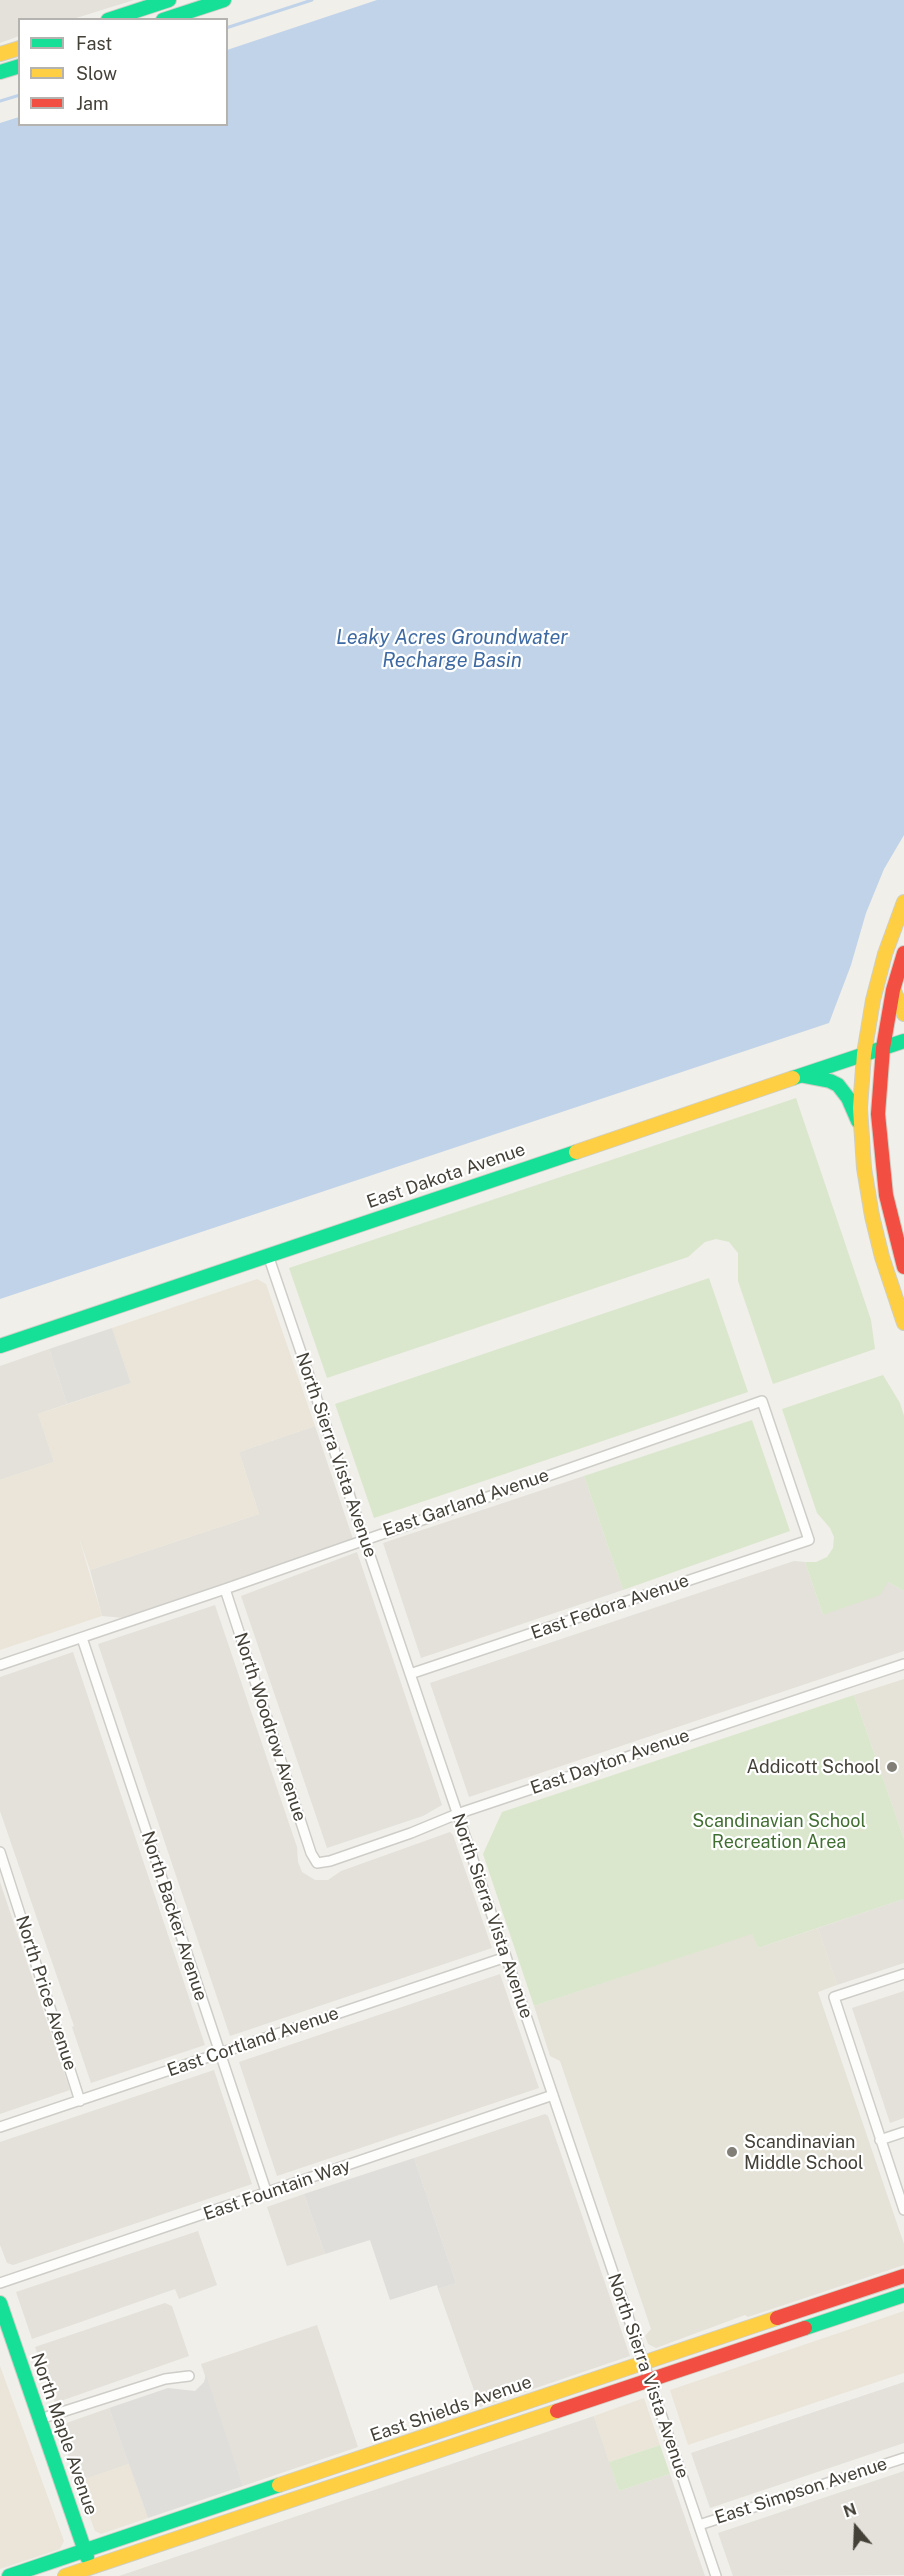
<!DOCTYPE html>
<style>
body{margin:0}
#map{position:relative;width:904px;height:2576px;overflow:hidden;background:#f0efea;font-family:"Public Sans",sans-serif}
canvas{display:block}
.legend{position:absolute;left:18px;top:18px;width:210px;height:108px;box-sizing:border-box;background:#fff;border:2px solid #b4b3af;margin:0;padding:8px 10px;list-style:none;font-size:18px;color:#444138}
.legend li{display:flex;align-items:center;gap:12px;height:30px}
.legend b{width:30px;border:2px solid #b4b3af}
.north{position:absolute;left:826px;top:2498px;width:60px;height:60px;-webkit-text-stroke:4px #fff;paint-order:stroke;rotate:341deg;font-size:16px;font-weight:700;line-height:24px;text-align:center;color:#444138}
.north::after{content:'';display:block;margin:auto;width:21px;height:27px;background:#444138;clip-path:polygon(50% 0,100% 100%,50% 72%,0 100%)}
</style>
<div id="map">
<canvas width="904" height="2576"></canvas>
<ul class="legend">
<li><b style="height:8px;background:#16e098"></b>Fast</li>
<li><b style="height:8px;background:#ffcf43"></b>Slow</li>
<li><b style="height:8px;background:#f24e42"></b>Jam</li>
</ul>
<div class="north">N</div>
</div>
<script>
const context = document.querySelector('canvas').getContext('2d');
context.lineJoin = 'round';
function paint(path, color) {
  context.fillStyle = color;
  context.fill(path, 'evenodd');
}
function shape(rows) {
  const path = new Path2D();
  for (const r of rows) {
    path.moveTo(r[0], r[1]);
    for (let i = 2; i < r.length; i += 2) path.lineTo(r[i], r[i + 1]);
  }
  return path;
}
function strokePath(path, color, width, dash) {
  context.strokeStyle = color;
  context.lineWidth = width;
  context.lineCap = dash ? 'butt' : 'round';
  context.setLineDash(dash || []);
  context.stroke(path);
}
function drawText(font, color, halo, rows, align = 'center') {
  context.font = font + ' "Public Sans",sans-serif';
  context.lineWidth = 4.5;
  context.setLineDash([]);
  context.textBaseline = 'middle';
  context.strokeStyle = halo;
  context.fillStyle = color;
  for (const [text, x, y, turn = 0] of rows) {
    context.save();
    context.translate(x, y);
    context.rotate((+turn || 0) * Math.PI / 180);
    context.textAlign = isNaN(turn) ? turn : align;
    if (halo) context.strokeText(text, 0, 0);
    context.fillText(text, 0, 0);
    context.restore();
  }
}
paint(shape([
 [0,0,134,0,73,19,20,20,19,36,0,43],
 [49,1349,67,1404,38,1414,54,1462,0,1480,0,1366],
 [315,1426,353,1539,123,1618,102,1616,90,1570,259,1514,239,1452],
 [584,1476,623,1590,421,1658,383,1543],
 [357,1552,442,1805,423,1816,327,1848,241,1596],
 [794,1561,805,1562,823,1615,888,1582,904,1591,904,1651,469,1797,430,1683],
 [215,1605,297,1847,298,1862,302,1872,315,1880,328,1880,341,1871,450,1832,453,1835,492,1948,230,2036,98,1644],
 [73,1652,205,2045,91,2083,72,2027,74,2026,0,1811,0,1677],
 [0,1882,70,2090,0,2114],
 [904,1899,904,1963,837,1985,818,1928],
 [500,1974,539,2088,277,2176,239,2062],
 [904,1991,904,2118,890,2123,852,2008],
 [214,2070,252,2184,13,2265,7,2263,0,2245,0,2142],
 [545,2114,548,2116,630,2356,480,2407,438,2289,456,2283,414,2158],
 [304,2194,325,2254,287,2266,267,2207],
 [198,2231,217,2285,179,2299,175,2289,32,2339,16,2292],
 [165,2303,172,2306,189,2356,55,2403,35,2347],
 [317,2325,358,2447,243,2486,201,2364],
 [904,2382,904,2443,710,2508,691,2453],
 [109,2408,129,2464,77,2482,58,2426],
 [594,2416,619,2491,670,2474,705,2576,119,2576],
 [904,2471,904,2575,733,2576,718,2533]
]), '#e3e1d9');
paint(shape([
 [257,1279,266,1284,315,1426,239,1452,259,1514,90,1570,79,1538,102,1616,0,1650,0,1480,54,1462,38,1414,131,1383,112,1328],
 [904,2311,904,2373,688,2445,670,2390],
 [0,2366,64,2541,60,2549,0,2569],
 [644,2398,660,2445,609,2462,594,2416],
 [129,2464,148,2518,101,2534,95,2531,77,2482]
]), '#eae5d8');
paint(shape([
 [112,1328,131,1383,67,1404,49,1349]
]), '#e1dfda');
paint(shape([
 [904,1679,904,1839,854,1695],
 [818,1928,837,1985,818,1992,904,2244,904,2265,748,2317,745,2315,656,2348,648,2344,645,2336,651,2329,560,2061,550,2056,534,2006,753,1933,758,1948]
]), '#e5e3d7');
paint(shape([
 [796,1098,871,1320,875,1349,773,1384,738,1281,738,1253,729,1242,716,1239,705,1242,688,1257,327,1378,289,1268],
 [709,1278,748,1392,374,1518,335,1404],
 [883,1375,900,1403,904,1416,904,1591,888,1582,880,1595,823,1615,805,1562,816,1562,827,1557,833,1548,834,1537,830,1528,817,1513,782,1409],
 [752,1420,790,1531,623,1590,584,1476],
 [854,1695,904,1839,904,1899,758,1948,752,1934,534,2006,483,1854,502,1812],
 [660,2445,670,2474,619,2491,609,2462]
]), '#dae7cd');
paint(shape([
 [414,2158,456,2283,438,2289,437,2285,390,2300,370,2240,325,2254,304,2194],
 [206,2375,243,2486,148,2518,109,2408,168,2388,195,2391,204,2382]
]), '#dfdeda');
paint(shape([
 [377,0,904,0,904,835,884,869,866,913,851,965,829,1023,0,1299,0,123,19,117,20,124,226,124,227,50]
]), '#c0d3e8');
strokePath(shape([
 [226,28,312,0],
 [0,101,20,95]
]), '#c0d3e8', 3);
const street = shape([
 [268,1255,716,2576],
 [225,1589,311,1853,317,1863,330,1861,411,1833,457,1814,904,1664],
 [82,1638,267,2194],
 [0,1665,225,1589,762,1401,809,1540,410,1674],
 [0,1852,80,2101],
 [904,1974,834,1997,904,2210],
 [0,2127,506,1957],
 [880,2140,904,2132],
 [0,2283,553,2095],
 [40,2419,165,2379,189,2376],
 [699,2525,904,2458]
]);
const fast = shape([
 [108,20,169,0],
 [163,20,224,0],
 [0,72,20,66],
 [804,1076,830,1081,838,1085,848,1098,858,1121],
 [793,1078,904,1041],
 [0,1346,576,1152],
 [0,2303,87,2557],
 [805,2328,904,2295],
 [9,2576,279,2485]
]);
const slow = shape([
 [0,54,20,48],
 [904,902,885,954,873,1000,864,1054,860,1108,864,1168,872,1216,882,1257,904,1323],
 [894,991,904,1014],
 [576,1152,793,1078],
 [279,2485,777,2318],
 [65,2576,557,2411]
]);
const jam = shape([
 [904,953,893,990,883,1048,878,1114,886,1195,904,1267],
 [777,2318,904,2276],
 [557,2411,805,2328]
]);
strokePath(street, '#cecdc8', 12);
strokePath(fast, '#cfcec4', 16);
strokePath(slow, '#cfcec4', 16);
strokePath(jam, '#cfcec4', 16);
strokePath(street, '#fdfdfc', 9);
strokePath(fast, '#16e098', 14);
strokePath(slow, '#ffcf43', 14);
strokePath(jam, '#f24e42', 14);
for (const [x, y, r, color] of [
 [892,1767,6,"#807e76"],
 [732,2152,6,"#807e76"]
]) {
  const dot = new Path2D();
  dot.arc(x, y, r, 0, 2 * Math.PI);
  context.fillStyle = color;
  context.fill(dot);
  strokePath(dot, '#fff', 2);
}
drawText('18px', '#444138', '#fff', [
 ["East Dakota Avenue",446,1176,-19],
 ["North Sierra Vista Avenue",336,1455,71],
 ["East Garland Avenue",466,1503,-19],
 ["East Fedora Avenue",610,1607,-19],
 ["North Woodrow Avenue",270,1727,72],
 ["East Dayton Avenue",610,1762,-19],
 ["North Backer Avenue",174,1916,72],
 ["North Sierra Vista Avenue",492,1916,71],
 ["North Price Avenue",46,1993,72],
 ["East Cortland Avenue",253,2042,-19],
 ["East Fountain Way",277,2190,-19],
 ["North Sierra Vista Avenue",648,2376,71],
 ["East Shields Avenue",451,2409,-19],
 ["North Maple Avenue",64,2434,71],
 ["East Simpson Avenue",801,2491,-18]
]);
drawText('18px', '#444138', '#fff', [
 ["Addicott School",880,1767],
 ["Scandinavian",744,2142,"left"],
 ["Middle School",744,2163,"left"]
], 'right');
drawText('18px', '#416f32', '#fff', [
 ["Scandinavian School",779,1821],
 ["Recreation Area",779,1842]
]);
drawText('italic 20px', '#3e6aa3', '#fff', [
 ["Leaky Acres Groundwater",452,638],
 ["Recharge Basin",452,661]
]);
</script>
